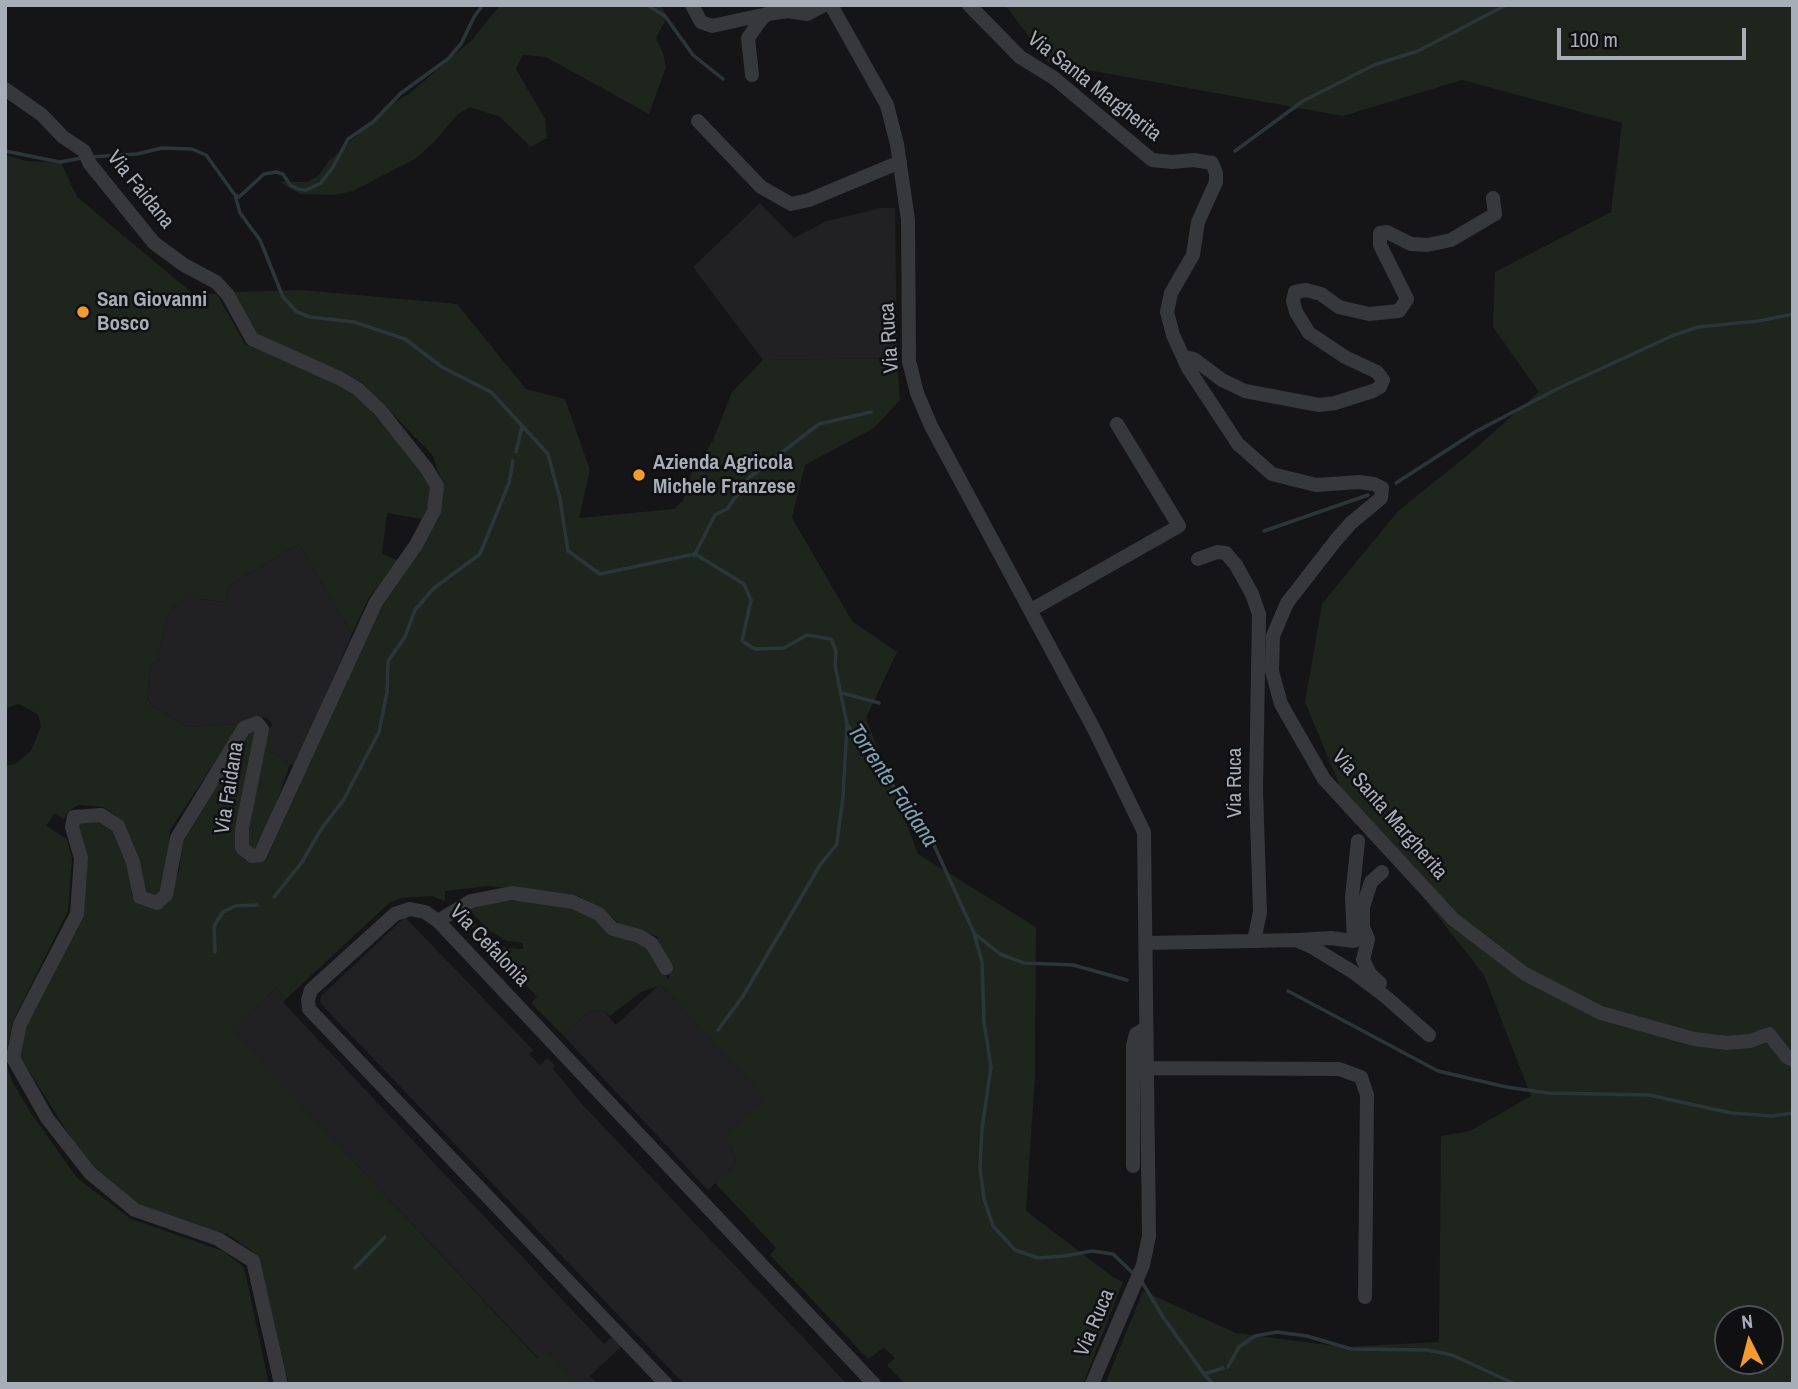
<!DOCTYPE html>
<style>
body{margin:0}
#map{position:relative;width:1798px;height:1389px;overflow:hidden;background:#151517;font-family:"Archivo Narrow",sans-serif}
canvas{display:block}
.frame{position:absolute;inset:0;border:7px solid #a7aeb7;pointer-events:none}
.north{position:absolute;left:1714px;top:1305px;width:70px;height:70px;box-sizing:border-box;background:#101012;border:2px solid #4c4f54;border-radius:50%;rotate:354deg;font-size:19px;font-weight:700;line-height:28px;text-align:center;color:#a7aeb7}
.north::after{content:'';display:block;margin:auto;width:24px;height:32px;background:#f39b31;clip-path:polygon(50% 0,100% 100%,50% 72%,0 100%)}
.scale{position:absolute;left:1557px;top:28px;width:189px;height:32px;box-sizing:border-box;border:4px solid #a7aeb7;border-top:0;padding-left:9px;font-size:21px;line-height:24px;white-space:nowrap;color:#a7aeb7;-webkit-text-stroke:5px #101012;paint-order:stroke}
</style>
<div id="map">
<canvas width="1798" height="1389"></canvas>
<div class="frame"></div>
<div class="north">N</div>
<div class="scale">100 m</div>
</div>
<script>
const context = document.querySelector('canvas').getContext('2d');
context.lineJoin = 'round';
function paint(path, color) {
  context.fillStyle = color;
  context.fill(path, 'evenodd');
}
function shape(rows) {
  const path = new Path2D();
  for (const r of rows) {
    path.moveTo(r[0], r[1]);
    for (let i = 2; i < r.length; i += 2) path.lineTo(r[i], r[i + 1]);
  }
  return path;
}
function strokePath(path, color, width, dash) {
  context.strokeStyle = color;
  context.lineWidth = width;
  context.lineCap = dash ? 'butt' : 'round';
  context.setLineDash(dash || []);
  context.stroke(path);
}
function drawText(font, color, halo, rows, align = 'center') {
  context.font = font + ' "Archivo Narrow",sans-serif';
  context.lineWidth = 5;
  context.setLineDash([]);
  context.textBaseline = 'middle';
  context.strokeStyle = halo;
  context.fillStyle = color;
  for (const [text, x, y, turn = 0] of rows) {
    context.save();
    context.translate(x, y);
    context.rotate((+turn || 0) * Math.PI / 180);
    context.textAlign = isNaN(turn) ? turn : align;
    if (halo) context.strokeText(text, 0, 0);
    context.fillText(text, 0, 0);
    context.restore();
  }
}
paint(shape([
 [760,203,794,238,827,221,881,208,895,208,897,358,763,360,693,267],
 [299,544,352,634,295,767,270,752,272,724,267,718,252,717,240,724,188,727,152,706,147,697,151,664,157,662,167,617,174,607,188,598,225,602,228,586],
 [405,917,533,1050,529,1054,540,1065,548,1058,555,1066,553,1069,581,1103,847,1384,684,1384,326,1009,320,1002,321,996],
 [660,984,768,1099,724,1139,730,1145,736,1160,733,1167,708,1190,563,1035,589,1011,597,1010,604,1011,616,1025],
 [276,988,286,999,283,1002,604,1344,614,1335,623,1345,590,1376,598,1384,574,1384,576,1382,547,1350,539,1359,230,1030]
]), '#212124');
paint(shape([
 [500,5,661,5,667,17,656,38,663,53,666,67,649,114,546,57,523,55,516,69,545,119,547,138,531,147,500,117,470,107,458,114,434,142,415,159,353,191,334,195,300,194,279,182,307,182,319,175,329,161,391,104,409,94,472,40],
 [1005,5,1793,5,1793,1384,1105,1384,1143,1291,1236,1333,1342,1347,1439,1342,1441,1136,1470,1131,1531,1096,1484,975,1345,798,1305,702,1322,604,1398,511,1469,454,1539,392,1493,327,1495,272,1611,212,1622,123,1462,80,1343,116,1049,63],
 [1728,1319,1770,1319,1770,1361,1728,1361],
 [5,155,27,161,61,163,77,197,192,293,217,294,245,344,336,383,356,394,404,449,428,481,432,498,422,519,387,513,382,554,401,561,369,597,352,634,299,544,228,586,225,602,188,598,174,607,167,617,157,662,151,664,147,698,152,706,188,727,240,724,170,830,166,879,160,896,146,895,135,849,123,821,104,807,78,805,68,812,64,819,54,814,46,826,67,839,72,859,68,911,13,1021,5,1060,12,1081,29,1110,77,1178,131,1219,223,1251,244,1267,269,1384,5,1384,5,766,15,764,31,751,41,726,38,715,27,708,18,704,5,709],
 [302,290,457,304,526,389,565,399,590,470,579,518,674,509,683,501,691,475,713,440,732,392,763,360,897,358,900,400,874,428,805,465,792,518,852,621,897,652,866,718,918,854,1036,927,1035,1077,1026,1211,1113,1277,1123,1282,1083,1384,905,1384,887,1365,895,1358,884,1348,868,1359,770,1255,776,1248,715,1183,733,1167,736,1160,730,1145,723,1139,767,1099,661,985,641,992,610,1016,604,1011,597,1010,589,1011,563,1035,531,1003,537,997,460,914,463,911,484,934,500,947,523,949,523,943,507,941,487,929,468,908,506,901,527,901,584,910,623,939,639,939,656,957,668,979,669,978,671,966,662,954,657,936,623,927,611,916,579,896,489,886,445,891,445,901,432,896,401,898,389,903,286,999,276,988,231,1030,538,1359,547,1350,577,1382,574,1384,289,1384,256,1254,229,1235,142,1206,92,1171,20,1057,24,1026,82,914,78,822,100,819,114,829,128,862,132,896,141,905,153,908,170,898,179,871,183,843,248,732,256,730,235,846,236,852,246,861,259,861,267,858,377,612,410,565,439,517,443,486,433,456,363,383,255,333,234,292],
 [272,726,271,752,290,764,261,846,255,850,247,844,265,730]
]), '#1d251d');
strokePath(shape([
 [647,5,665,16,693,55,723,79],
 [5,151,60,162,82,158],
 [1235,151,1303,101,1374,65,1418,51,1506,5],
 [90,157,137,154,162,148,192,149,206,155,235,195,240,213,260,240,283,297,297,312,310,317,354,322,405,339,442,367,491,392,548,454,560,499,568,551,600,574,695,554,744,584,751,600,742,641,755,649,784,648,807,635,831,639,836,651,835,665,847,724,929,834,974,933,982,962,984,1022,991,1067,982,1129,980,1168,984,1199,993,1226,1015,1250,1038,1258,1065,1256,1092,1251,1113,1254,1134,1274],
 [235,195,239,197,264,174,276,172,283,174,290,185,298,189,306,190,321,183,333,167,348,139,373,122,401,93,448,59,461,44,474,17,483,5],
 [516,452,522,427],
 [1396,483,1475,432,1559,388,1674,335,1698,327,1759,321,1793,314],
 [1264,531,1368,495],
 [694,556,715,515,727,509,750,477,819,424,871,412],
 [842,693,879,703],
 [837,842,843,797,847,725],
 [274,897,302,862,322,828,344,799,379,732,387,692,388,661,405,637,415,610,434,588,480,554,509,483,513,461],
 [975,934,1000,954,1024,963,1073,965,1127,980],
 [215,952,214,926,223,912,235,906,257,905],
 [1288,991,1438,1071,1506,1087,1548,1093,1649,1095,1731,1113,1772,1116,1793,1113],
 [718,1030,743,996,820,865,837,844],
 [355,1268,385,1237],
 [1142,1282,1163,1317,1204,1374,1213,1384],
 [1228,1367,1239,1347,1255,1336,1277,1332,1307,1336,1351,1349,1427,1350,1452,1355,1515,1384],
 [1204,1374,1223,1368]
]), '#2b363b', 3.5);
strokePath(shape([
 [692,5,701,22,712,26,767,14],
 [831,5,887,105,897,144,908,220,909,361,917,393,931,426,1095,731,1144,832,1149,1236,1143,1265,1092,1384],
 [969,5,1020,57,1054,78,1152,160,1172,162,1194,160,1212,163,1216,173,1216,182,1198,222,1193,255,1171,293,1167,312,1173,335,1188,368,1238,444,1272,474,1316,485,1359,482,1374,484,1382,488,1381,498,1351,523,1336,540,1287,603,1273,636,1272,671,1281,704,1324,779,1453,919,1525,974,1601,1013,1694,1039,1727,1043,1750,1041,1769,1034,1787,1057,1793,1060],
 [752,75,748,38,760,21,767,14,788,11,807,14,824,5],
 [5,89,42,115,63,137,84,151,90,164,154,243,184,265,216,282,228,295,252,339,339,378,358,389,380,410,427,469,437,486,434,511,416,545,376,602,260,855,252,856,242,848,242,829,262,729,257,723,244,728,177,838,166,895,157,903,140,897,133,862,118,826,101,815,74,817,72,827,81,858,77,914,20,1024,13,1058,47,1118,90,1173,135,1210,218,1239,253,1261,281,1384],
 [698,121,761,187,791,204,809,200,900,162],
 [1185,357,1194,359,1222,380,1245,391,1319,405,1335,403,1373,391,1380,387,1383,380,1377,372,1345,357,1309,333,1296,312,1293,301,1295,292,1306,290,1321,294,1339,307,1369,314,1399,311,1407,299,1380,245,1380,233,1387,232,1411,244,1427,245,1451,240,1495,214,1493,198],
 [1031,610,1179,526,1117,424],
 [438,921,471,901,512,893,573,902,599,914,613,929,639,936,652,944,666,968],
 [1298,940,1331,938,1354,941,1352,897,1358,841],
 [1254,941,1296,940,1312,947,1353,972,1386,997,1429,1035],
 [1146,943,1254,941,1260,912,1256,790,1259,614,1252,594,1236,565,1226,553,1217,552,1198,559],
 [1380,983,1370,974,1363,960,1368,939,1363,927,1363,907,1371,882,1382,872],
 [1146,1068,1339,1069,1361,1077,1367,1095,1365,1297],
 [1133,1166,1133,1046,1136,1034,1146,1028],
 [666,1384,309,1009,308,1000,311,990,395,914,410,909,425,912,438,921,874,1384]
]), '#36383c', 14);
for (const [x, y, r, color] of [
 [83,312,7,"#f39b31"],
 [639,475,7,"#f39b31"]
]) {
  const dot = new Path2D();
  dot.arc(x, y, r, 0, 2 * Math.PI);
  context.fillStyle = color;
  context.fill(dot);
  strokePath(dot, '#101012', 2.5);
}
drawText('21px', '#a7aeb7', '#101012', [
 ["Via Santa Margherita",1094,87,38],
 ["Via Faidana",140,190,51],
 ["Via Ruca",890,338,-94],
 ["Via Ruca",1235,783,-90],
 ["Via Faidana",230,788,-81],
 ["Via Santa Margherita",1389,815,49],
 ["Via Cefalonia",489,946,46],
 ["Via Ruca",1095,1323,-67]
]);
drawText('bold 21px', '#a7aeb7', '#101012', [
 ["San Giovanni",97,300],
 ["Bosco",97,324],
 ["Azienda Agricola",653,463],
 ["Michele Franzese",653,487]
], 'left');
drawText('italic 23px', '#7da0b2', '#101012', [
 ["Torrente Faidana",892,786,56]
]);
</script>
